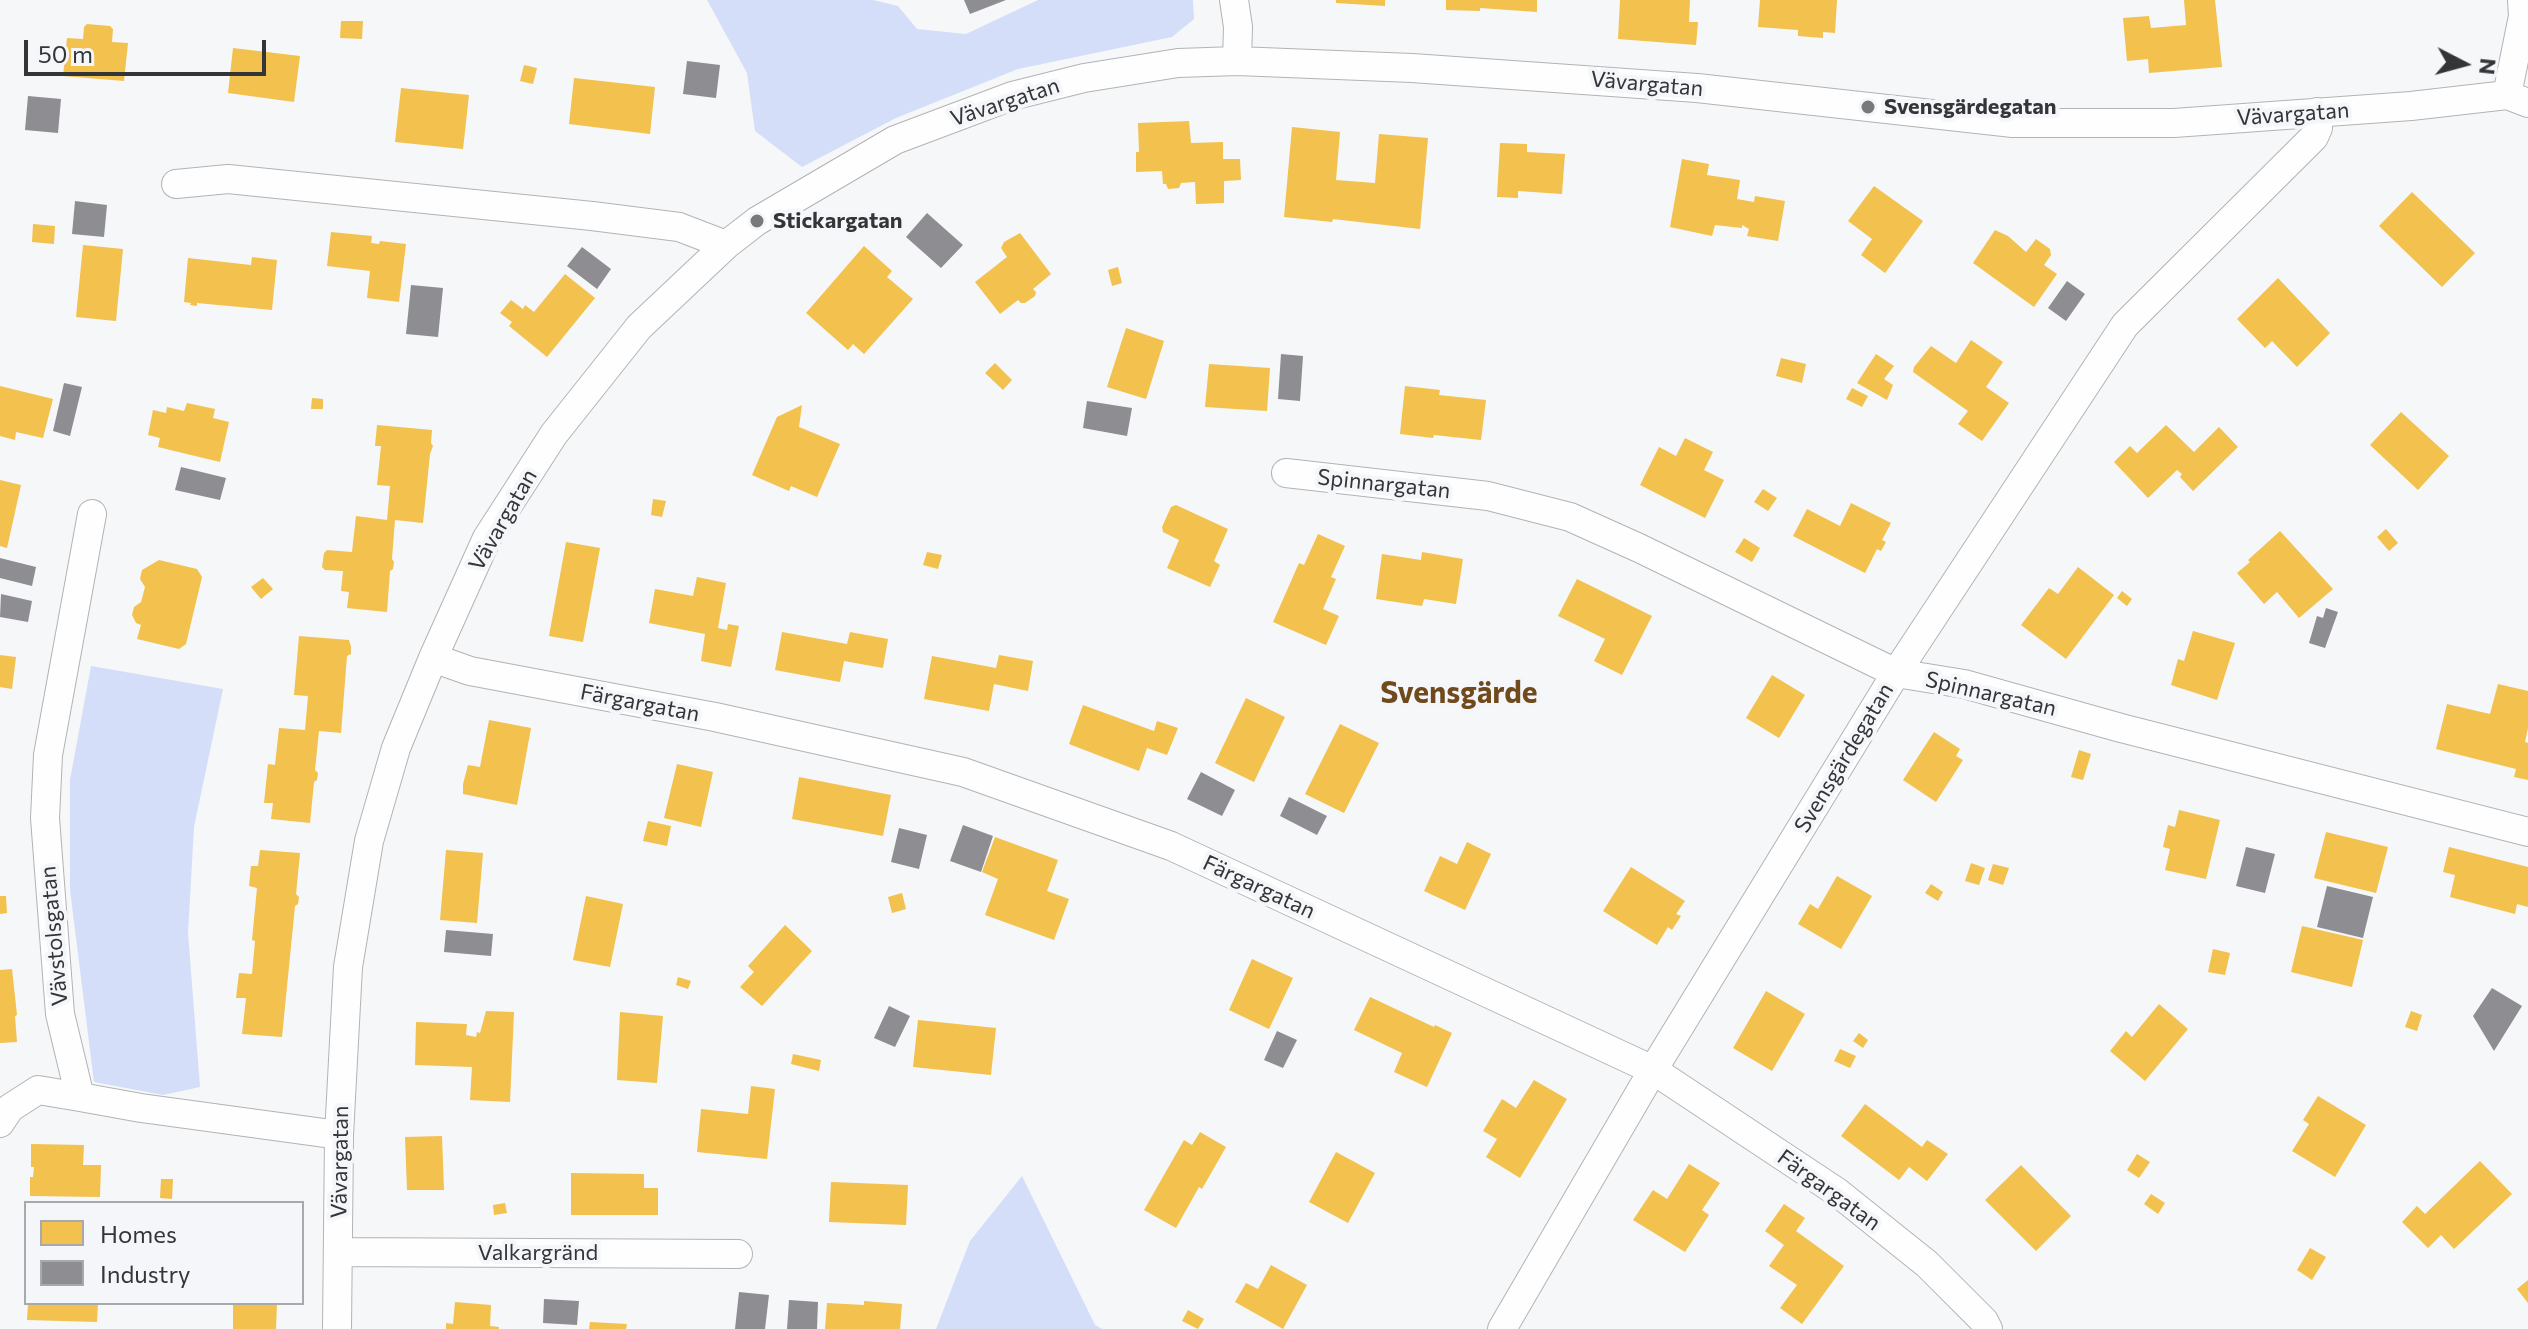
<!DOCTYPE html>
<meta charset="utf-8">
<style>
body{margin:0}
#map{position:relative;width:2528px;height:1329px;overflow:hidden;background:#f5f7f9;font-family:Commissioner,sans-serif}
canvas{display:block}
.legend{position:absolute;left:24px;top:1201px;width:280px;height:104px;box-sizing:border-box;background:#f4f6fa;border:2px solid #a7a9ac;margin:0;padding:10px 14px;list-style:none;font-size:24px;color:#343537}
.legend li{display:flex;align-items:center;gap:16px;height:40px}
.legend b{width:40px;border:2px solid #a7a9ac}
.north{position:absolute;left:2424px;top:24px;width:80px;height:80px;-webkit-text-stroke:6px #f4f6fa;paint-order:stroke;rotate:96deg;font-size:22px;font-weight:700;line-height:32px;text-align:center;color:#343537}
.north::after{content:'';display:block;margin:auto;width:28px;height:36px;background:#343537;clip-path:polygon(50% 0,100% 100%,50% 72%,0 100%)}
.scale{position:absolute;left:24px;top:40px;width:242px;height:36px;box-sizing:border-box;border:4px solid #343537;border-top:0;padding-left:10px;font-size:24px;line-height:28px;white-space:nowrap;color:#343537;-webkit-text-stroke:6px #f4f6fa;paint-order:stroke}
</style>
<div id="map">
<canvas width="2528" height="1329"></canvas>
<ul class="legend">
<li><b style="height:22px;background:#f2c14e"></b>Homes</li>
<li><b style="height:22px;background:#8d8d92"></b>Industry</li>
</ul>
<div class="north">N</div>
<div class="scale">50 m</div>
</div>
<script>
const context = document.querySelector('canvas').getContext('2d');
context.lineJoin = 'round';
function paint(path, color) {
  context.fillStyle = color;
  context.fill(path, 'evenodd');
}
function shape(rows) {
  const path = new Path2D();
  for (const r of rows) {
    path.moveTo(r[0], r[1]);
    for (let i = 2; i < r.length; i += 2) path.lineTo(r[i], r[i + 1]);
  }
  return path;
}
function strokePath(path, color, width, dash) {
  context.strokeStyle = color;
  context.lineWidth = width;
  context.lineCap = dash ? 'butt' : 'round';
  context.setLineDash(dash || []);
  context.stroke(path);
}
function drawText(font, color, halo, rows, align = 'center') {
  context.font = font + ' Commissioner,sans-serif';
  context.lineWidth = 8;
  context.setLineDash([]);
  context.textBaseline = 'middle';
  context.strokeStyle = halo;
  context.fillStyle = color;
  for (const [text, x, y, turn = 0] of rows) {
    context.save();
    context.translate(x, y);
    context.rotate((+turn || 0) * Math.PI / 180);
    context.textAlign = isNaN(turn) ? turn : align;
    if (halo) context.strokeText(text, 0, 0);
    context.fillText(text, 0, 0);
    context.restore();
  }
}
paint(shape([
 [707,0,873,0,898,6,917,29,966,34,1038,0,1193,0,1194,19,1172,37,1018,69,896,118,802,167,755,131,747,73],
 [91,666,223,689,194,827,188,933,200,1087,163,1095,94,1082,70,890,70,780],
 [1022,1176,1095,1325,1102,1329,936,1329,970,1241]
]), '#d4def9');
paint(shape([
 [1336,0,1385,0,1385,6,1336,3],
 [1446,0,1537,0,1537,12,1480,8,1480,11,1446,10],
 [1620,0,1690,0,1689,22,1698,22,1696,45,1618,39],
 [1760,0,1837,0,1835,33,1823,32,1823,38,1798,36,1798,30,1758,27],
 [2184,0,2215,0,2222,67,2149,73,2148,59,2127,61,2123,18,2149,16,2151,28,2186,25],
 [341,21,363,21,362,39,340,38],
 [87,24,110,26,113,29,112,42,128,43,124,81,63,76,67,38,83,39,84,27],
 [233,48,300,56,294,102,228,93],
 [524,65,537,68,533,84,520,81],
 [574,78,655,87,650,134,569,124],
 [401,88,469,95,463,149,395,142],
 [1189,121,1191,143,1223,142,1223,159,1240,159,1241,180,1224,181,1224,203,1196,204,1195,182,1181,183,1179,188,1168,189,1166,184,1163,184,1162,171,1136,172,1136,152,1139,152,1138,123],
 [1292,127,1340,132,1336,180,1375,183,1379,134,1428,138,1420,229,1333,219,1332,222,1284,217],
 [1500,143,1527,144,1527,152,1565,154,1562,194,1518,191,1518,198,1497,197],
 [1682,159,1709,164,1707,175,1740,180,1737,199,1754,202,1755,196,1785,201,1778,241,1747,236,1749,229,1742,225,1742,228,1715,225,1712,236,1670,227],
 [1874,186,1923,221,1885,273,1861,255,1872,239,1848,221],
 [2412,192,2475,253,2442,287,2379,226],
 [33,224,55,226,54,244,32,242],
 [1995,230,2008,236,2026,252,2036,239,2050,249,2051,255,2044,265,2057,274,2034,307,1973,263],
 [331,232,372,236,371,243,379,244,380,241,406,244,399,302,367,298,370,271,327,266],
 [1020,233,1051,274,1033,289,1036,292,1035,296,1025,303,1021,303,1018,300,1000,314,975,282,1007,257,1001,248,1004,242],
 [83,245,123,249,116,321,76,317],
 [864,246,892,271,887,277,913,299,864,354,853,344,848,350,806,313],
 [252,257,277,260,272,310,197,303,197,306,190,305,191,303,184,302,188,258,251,265],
 [1118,267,1122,283,1112,286,1108,270],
 [565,274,595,298,547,357,509,326,512,322,500,313,511,300,523,309,525,305,534,312],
 [2278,278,2330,333,2297,367,2272,341,2265,348,2237,319],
 [1126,328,1164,341,1146,399,1107,387],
 [1971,340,2003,362,1986,387,2009,403,1982,441,1958,424,1968,411,1913,372,1914,367,1931,346,1956,363],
 [1876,354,1894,366,1884,379,1893,385,1887,400,1857,383],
 [1781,358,1806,364,1802,383,1776,376],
 [995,363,1012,380,1003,390,985,373],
 [1209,364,1270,368,1267,411,1205,407],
 [0,386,53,399,43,438,16,432,15,440,0,436],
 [1405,386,1440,390,1439,395,1486,400,1481,440,1434,435,1433,438,1400,434],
 [1852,388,1868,396,1862,407,1846,399],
 [312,398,323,399,323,409,311,409],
 [187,403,215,409,213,418,229,422,220,462,158,447,160,438,148,435,153,410,166,413,167,407,184,411],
 [802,405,799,427,840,444,817,497,791,486,789,491,752,475,777,417],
 [2401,412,2449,456,2418,490,2370,445],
 [377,425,432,430,431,443,433,446,430,454,423,523,395,520,392,559,394,562,393,569,390,571,387,612,347,608,349,592,341,591,343,571,325,570,322,567,324,553,327,550,352,552,356,516,387,520,390,486,377,485,381,446,375,446],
 [2166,425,2194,452,2219,427,2238,447,2193,491,2180,477,2182,474,2177,470,2148,498,2114,462,2130,446,2137,453],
 [1685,438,1713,452,1704,470,1724,480,1705,518,1640,485,1659,447,1676,456],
 [0,480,21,485,7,548,0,546],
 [1763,489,1777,498,1768,511,1754,502],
 [653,499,666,501,662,517,651,515],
 [1851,503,1891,523,1882,540,1886,542,1881,551,1877,549,1865,573,1793,536,1807,509,1840,526],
 [1176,505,1228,529,1214,561,1220,565,1210,587,1167,568,1179,540,1163,532,1162,527,1171,507],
 [2386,529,2398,543,2389,551,2377,537],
 [2280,531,2333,589,2299,618,2277,592,2264,604,2237,573,2250,562,2248,560],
 [1318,534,1345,546,1331,577,1336,579,1323,609,1339,616,1326,645,1273,622,1299,563,1304,565],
 [1744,538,1760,548,1752,562,1735,552],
 [566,542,600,548,583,642,549,636],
 [927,552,942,555,938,569,923,565],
 [1422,552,1463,559,1456,604,1424,599,1422,606,1376,599,1382,554,1421,560],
 [159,560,197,569,202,577,186,644,179,649,137,639,141,625,136,623,132,615,134,607,141,602,145,587,140,579,142,570],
 [2078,567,2114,595,2066,659,2021,625,2049,588,2058,594],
 [697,577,726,583,718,628,727,630,728,624,739,626,731,667,701,661,705,634,649,623,655,589,693,596],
 [263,578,273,589,261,599,251,587],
 [1577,579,1652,616,1622,675,1594,661,1605,639,1558,616],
 [2122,591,2132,599,2127,606,2117,598],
 [2193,631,2235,643,2217,700,2171,685,2178,659,2184,661],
 [782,632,847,644,850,632,888,639,883,668,844,661,840,682,775,670],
 [299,636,349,640,351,647,351,654,347,656,341,733,319,731,315,770,318,773,317,780,314,782,310,823,271,819,273,803,264,803,268,764,275,765,279,728,305,730,308,696,294,695],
 [0,655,16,657,12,689,0,687],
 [999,655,1033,661,1028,691,994,684,989,711,924,699,932,656,996,668],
 [1772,675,1805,695,1779,738,1746,718],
 [2498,684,2528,691,2528,728,2525,742,2528,743,2528,780,2514,777,2516,769,2436,749,2447,704,2490,714],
 [1246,698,1285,717,1254,782,1215,763],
 [1083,705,1154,731,1157,721,1178,728,1167,755,1147,748,1139,771,1069,744],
 [489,720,531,728,517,805,463,794,463,784,468,765,480,767],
 [1340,724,1379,743,1344,813,1305,794],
 [1934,732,1960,749,1956,756,1963,760,1936,802,1903,780],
 [2079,750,2091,754,2083,780,2071,777],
 [677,764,713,772,701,827,664,818],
 [799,777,891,795,883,836,792,819],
 [2179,810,2220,820,2206,879,2165,870,2170,849,2163,847,2168,825,2175,827],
 [648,821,671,826,667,846,643,841],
 [2326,832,2388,847,2376,893,2314,878],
 [995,837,1058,860,1047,891,1069,899,1054,940,985,915,998,879,982,872],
 [1467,842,1491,854,1465,910,1424,891,1440,856,1457,864],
 [2449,847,2528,867,2528,907,2517,904,2515,914,2450,897,2455,875,2443,872],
 [260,850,300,853,296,894,299,897,298,904,295,906,282,1037,242,1034,246,998,236,998,239,973,252,974,255,941,252,940,257,888,249,886,251,866,258,866],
 [446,850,483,853,477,923,440,920],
 [1971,863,1985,868,1979,885,1965,881],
 [1993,864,2009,868,2003,885,1988,880],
 [1631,867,1685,901,1676,914,1681,916,1672,930,1668,927,1657,945,1603,911],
 [1837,876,1872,896,1841,949,1798,924,1810,904,1818,909],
 [1931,884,1943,892,1938,901,1925,893],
 [902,893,906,909,892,913,888,897],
 [0,896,6,896,7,913,0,914],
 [586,896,623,904,610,967,573,960],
 [785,925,812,951,762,1006,740,987,754,972,748,966],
 [2302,926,2363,940,2352,987,2291,972],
 [2213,949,2230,953,2225,975,2208,972],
 [1252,959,1293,978,1269,1029,1229,1010],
 [12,969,17,1015,15,1016,17,1042,0,1043,0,970],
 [678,977,691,981,688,989,676,985],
 [1766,991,1805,1014,1772,1071,1733,1048],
 [1370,997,1434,1027,1435,1025,1452,1033,1427,1087,1394,1072,1402,1053,1354,1030],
 [2159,1004,2188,1029,2145,1081,2110,1051,2126,1031,2132,1037],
 [486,1011,514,1012,510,1102,470,1100,472,1067,415,1065,416,1022,467,1024,466,1035,476,1037,477,1032,480,1033],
 [2411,1011,2422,1015,2417,1031,2405,1027],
 [620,1012,663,1016,657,1083,617,1080],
 [918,1020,996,1028,991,1075,913,1067],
 [1859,1033,1868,1040,1863,1048,1853,1041],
 [1840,1049,1856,1056,1850,1068,1834,1061],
 [793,1054,821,1060,819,1071,791,1064],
 [1534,1080,1567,1099,1520,1178,1486,1157,1497,1139,1483,1131,1502,1099,1516,1108],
 [751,1086,775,1089,767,1159,697,1152,701,1109,748,1114],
 [2318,1096,2366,1125,2335,1177,2292,1151,2309,1124,2303,1120],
 [1865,1104,1922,1147,1927,1140,1948,1154,1927,1181,1909,1167,1899,1180,1841,1136],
 [1200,1132,1226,1147,1202,1189,1199,1187,1176,1228,1144,1210,1184,1140,1192,1145],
 [442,1136,444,1190,407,1190,405,1137],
 [31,1144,84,1145,83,1165,101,1165,100,1197,30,1196,30,1177,33,1177,34,1167,31,1167],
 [1336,1152,1375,1173,1348,1223,1309,1202],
 [2137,1154,2150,1162,2139,1178,2127,1170],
 [2480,1161,2512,1194,2454,1249,2441,1235,2428,1248,2402,1222,2417,1206,2425,1214],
 [1689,1164,1720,1183,1702,1210,1709,1215,1685,1252,1633,1220,1653,1190,1667,1199],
 [2021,1165,2071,1216,2036,1251,1985,1200],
 [571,1173,644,1174,644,1188,658,1188,658,1215,571,1215],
 [161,1179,173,1179,172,1199,160,1198],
 [831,1182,908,1185,906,1225,829,1222],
 [2151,1194,2165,1203,2158,1214,2144,1204],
 [505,1203,507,1213,494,1215,493,1205],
 [1784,1204,1805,1218,1796,1231,1844,1266,1802,1324,1780,1308,1797,1285,1769,1266,1784,1245,1765,1231],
 [2310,1248,2326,1257,2312,1280,2297,1270],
 [1271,1265,1307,1285,1283,1329,1235,1302,1246,1283,1258,1289],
 [2528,1280,2528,1303,2517,1289],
 [864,1301,902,1304,900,1329,825,1329,827,1303,864,1305],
 [455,1302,491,1305,490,1326,499,1327,499,1329,446,1329,446,1323,453,1324],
 [28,1303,98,1303,97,1322,27,1320],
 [233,1303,277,1303,276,1329,233,1329],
 [1188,1310,1204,1319,1198,1329,1182,1321],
 [590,1322,627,1324,626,1329,589,1329]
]), '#f2c14e');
paint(shape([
 [964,0,1006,0,970,14],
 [687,61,720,65,716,98,683,94],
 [28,96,61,99,58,133,25,130],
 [75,201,107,205,104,237,72,234],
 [927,213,963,245,941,268,906,237],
 [582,247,611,269,597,289,567,266],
 [2067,281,2085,294,2066,321,2048,308],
 [411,285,443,288,438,337,406,334],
 [1281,354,1303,356,1300,401,1278,399],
 [64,383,82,387,70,436,53,431],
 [1087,401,1132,408,1127,436,1083,428],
 [181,467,226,478,220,500,175,490],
 [0,558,36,567,32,586,0,578],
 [1,594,32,601,28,622,0,617],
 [2326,608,2338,612,2325,648,2309,643,2317,616,2323,618],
 [1201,772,1235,790,1222,816,1187,799],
 [1289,797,1327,816,1317,835,1280,816],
 [963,825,993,836,981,872,950,861],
 [899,828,927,835,919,869,891,862],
 [2246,847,2275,854,2265,893,2236,886],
 [2327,886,2373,897,2363,938,2317,927],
 [446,930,493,934,491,956,444,952],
 [2492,988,2522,1006,2494,1051,2473,1016],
 [889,1006,910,1016,895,1047,874,1038],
 [1277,1031,1297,1040,1283,1068,1264,1060],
 [739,1292,769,1295,765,1329,735,1329],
 [544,1299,579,1301,577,1325,543,1323],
 [789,1300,818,1302,817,1329,787,1329]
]), '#8d8d92');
const minor = shape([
 [1234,0,1238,27,1237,61],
 [2507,95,2523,16,2522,0],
 [176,184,228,179,592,216,679,227,726,245],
 [1286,473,1488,496,1570,517,1639,548,1896,673,1964,684,2121,728,2528,832],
 [92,514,48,755,45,818,60,1014,80,1097,141,1108,339,1135],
 [433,658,470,671,715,717,963,772,1171,846,1653,1070,1837,1192,1927,1264,1984,1321,1988,1329],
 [0,1123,10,1108,38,1090,80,1097],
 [338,1252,738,1254],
 [337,1329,339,1135,348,967,369,841,396,748,433,658,487,538,554,434,639,327,726,245,757,221,895,140,1012,96,1084,78,1178,63,1237,61,1412,68,1697,88,2013,123,2174,123,2411,106,2507,95,2528,103],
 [1502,1329,1653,1070,1896,673,2125,325,2314,137,2318,128,2317,112]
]);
strokePath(minor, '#b2b3b5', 30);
strokePath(minor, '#fefefe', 28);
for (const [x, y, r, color] of [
 [1868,107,8,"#78797b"],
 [757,221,8,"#78797b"]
]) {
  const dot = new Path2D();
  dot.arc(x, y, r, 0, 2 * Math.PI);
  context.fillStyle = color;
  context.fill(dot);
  strokePath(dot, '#f4f6fa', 3);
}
drawText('22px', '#343537', '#f4f6fa', [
 ["Vävargatan",1647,84,5],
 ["Vävargatan",1005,102,-18],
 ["Vävargatan",2293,114,-4],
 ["Spinnargatan",1384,484,6],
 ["Vävargatan",503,520,-60],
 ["Spinnargatan",1991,694,13],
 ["Färgargatan",640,703,11],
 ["Svensgärdegatan",1844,758,-59],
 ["Färgargatan",1259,887,25],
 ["Vävstolsgatan",54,936,-95],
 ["Vävargatan",340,1162,-89],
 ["Färgargatan",1829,1190,36],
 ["Valkargränd",538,1253]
]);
drawText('bold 22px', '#343537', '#f4f6fa', [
 ["Svensgärdegatan",1884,107],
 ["Stickargatan",773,221]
], 'left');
drawText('bold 30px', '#704a1c', '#f4f6fa', [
 ["Svensgärde",1459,693]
]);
</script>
